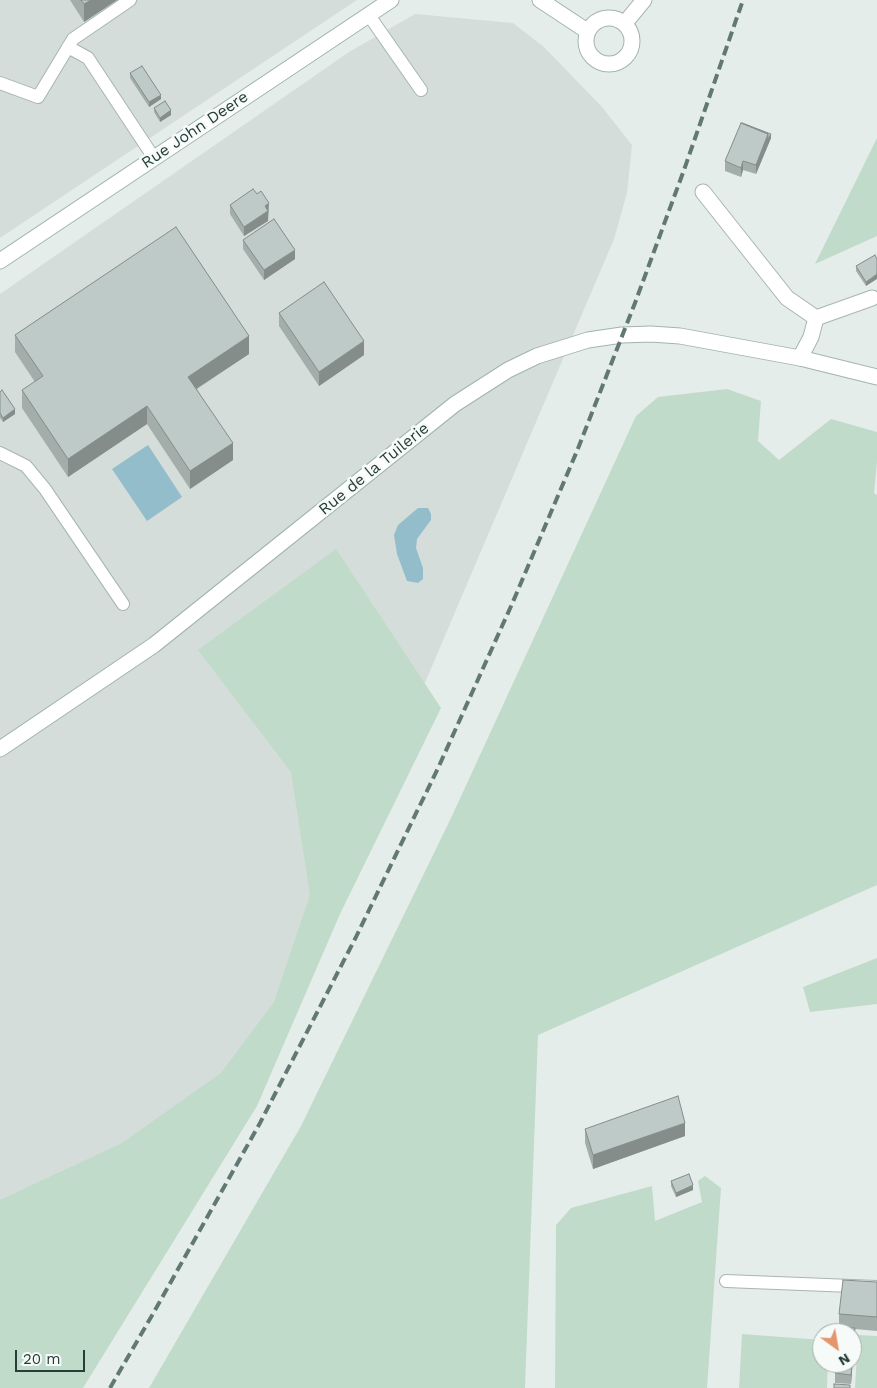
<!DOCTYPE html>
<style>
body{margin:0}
#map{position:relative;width:877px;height:1388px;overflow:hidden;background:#e5edea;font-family:"Work Sans",sans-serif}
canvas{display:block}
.north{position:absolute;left:812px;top:1323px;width:50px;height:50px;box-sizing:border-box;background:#f6faf8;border:1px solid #a3aeac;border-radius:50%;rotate:148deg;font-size:14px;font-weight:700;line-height:20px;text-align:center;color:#263d39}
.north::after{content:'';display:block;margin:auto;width:18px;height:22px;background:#e3966e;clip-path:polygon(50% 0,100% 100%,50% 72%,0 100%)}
.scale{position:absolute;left:15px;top:1350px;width:70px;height:22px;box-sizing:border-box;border:2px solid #263d39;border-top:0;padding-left:6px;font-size:15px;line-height:18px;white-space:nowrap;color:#263d39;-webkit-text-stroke:4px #f6faf8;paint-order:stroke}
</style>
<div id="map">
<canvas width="877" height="1388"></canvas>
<div class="north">N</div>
<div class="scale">20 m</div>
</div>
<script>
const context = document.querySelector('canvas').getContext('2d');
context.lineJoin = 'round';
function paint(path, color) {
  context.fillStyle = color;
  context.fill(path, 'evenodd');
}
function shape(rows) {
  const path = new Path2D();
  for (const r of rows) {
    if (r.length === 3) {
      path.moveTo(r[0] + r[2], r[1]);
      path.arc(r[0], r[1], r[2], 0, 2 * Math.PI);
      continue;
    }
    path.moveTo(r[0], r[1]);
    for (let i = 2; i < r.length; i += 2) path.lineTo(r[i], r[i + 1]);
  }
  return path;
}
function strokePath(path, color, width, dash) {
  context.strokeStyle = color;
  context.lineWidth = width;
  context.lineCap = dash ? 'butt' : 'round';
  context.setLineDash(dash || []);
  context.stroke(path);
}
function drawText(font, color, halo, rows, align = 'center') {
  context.font = font + ' "Work Sans",sans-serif';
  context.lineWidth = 5;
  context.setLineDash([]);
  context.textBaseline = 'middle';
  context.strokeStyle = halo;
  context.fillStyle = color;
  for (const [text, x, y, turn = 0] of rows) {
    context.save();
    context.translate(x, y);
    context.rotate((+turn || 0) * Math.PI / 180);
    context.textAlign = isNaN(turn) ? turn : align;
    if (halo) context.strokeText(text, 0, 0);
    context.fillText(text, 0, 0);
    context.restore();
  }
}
paint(shape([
 [0,0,357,0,0,238],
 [415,14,513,23,544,47,602,107,632,145,627,193,614,239,263,1063,0,1214,0,294,349,52]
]), '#d4ddd9');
paint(shape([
 [877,138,877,236,815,264],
 [727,389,761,401,758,441,779,460,831,419,877,432,877,462,874,493,877,495,877,885,538,1035,525,1388,149,1388,301,1126,451,818,636,416,658,397],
 [336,549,441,708,340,914,257,1106,83,1388,0,1388,0,1200,122,1143,221,1073,274,1002,310,895,291,772,198,650],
 [877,958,877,1004,810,1012,803,987],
 [705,1176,721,1188,707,1388,555,1388,556,1225,571,1208,652,1186,655,1221,702,1202,698,1181],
 [742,1334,822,1340,822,1363,828,1363,827,1388,739,1388],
 [858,1335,877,1336,877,1388,855,1388]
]), '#c1dbcb');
paint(shape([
 [148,445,182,497,147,521,112,469],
 [418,508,428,508,431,514,431,520,417,539,416,548,423,568,423,579,418,583,407,581,397,554,394,535,398,525]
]), '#94bdcb');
const lane = shape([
 [368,14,421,90],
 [68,47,88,58,154,158],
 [0,83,38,97,73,39,130,0],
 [0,453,26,466,45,489,123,604],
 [726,1281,877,1287]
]);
const street = shape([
 [625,23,644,0],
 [703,192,787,298,816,318],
 [816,318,872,298],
 [800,358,811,337,816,318]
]);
const secondary = shape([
 [540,0,587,31],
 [609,41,23],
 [0,261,391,0],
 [0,749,154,645,455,404,508,370,537,356,588,340,622,335,651,334,680,336,800,358,877,377]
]);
strokePath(lane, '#a8b5b1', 14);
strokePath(street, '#a8b5b1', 17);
strokePath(secondary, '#a2b4b0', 17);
strokePath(lane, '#fff', 12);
strokePath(street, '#fff', 15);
strokePath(secondary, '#fff', 15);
strokePath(shape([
 [110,1388,154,1312,260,1123,356,937,439,766,512,604,577,451,635,303,684,170,743,0]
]), '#617874', 4, [10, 5]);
paint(shape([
 [70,0,117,0,84,22],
 [130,73,161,99,149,107,130,78],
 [154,108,171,115,160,122,154,112],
 [771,138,756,174,743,170,741,177,725,171,725,161],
 [257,194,269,212,268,213,268,221,244,236,230,214,230,205],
 [243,240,295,259,264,280,243,249],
 [875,255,866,286,856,271,856,266],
 [279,313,364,355,319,386,279,326],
 [15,335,249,354,197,389,233,460,190,489,147,424,68,477,22,408,22,390,35,382,15,352],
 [0,392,15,414,3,422,0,418],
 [585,1129,685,1136,593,1169,585,1143],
 [671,1181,693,1190,676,1197,671,1186],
 [877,1282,877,1331,855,1329,851,1384,835,1383,835,1373,839,1327,839,1314]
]), '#a3aeab');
paint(shape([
 [91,0,117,0,84,22,84,4],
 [161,95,161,99,149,107,149,102],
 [171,110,171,115,160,122,160,118],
 [768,134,771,134,771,138,756,174,756,165],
 [743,161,743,170,741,177,741,168],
 [269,203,268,221,244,236,244,227,265,206],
 [295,250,295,259,264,280,264,270],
 [877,274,877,279,866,286,866,282],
 [249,336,249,354,188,394,188,377],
 [364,341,364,355,319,386,319,372],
 [147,406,147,424,68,477,68,459],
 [15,409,15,414,3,422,3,418],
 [233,443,233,460,190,489,190,471],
 [685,1123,685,1136,593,1169,593,1155],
 [693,1185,693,1190,676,1197,676,1193],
 [855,1328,855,1337,851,1384,851,1375]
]), '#858d8b');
const building = shape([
 [81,0,91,0,84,4,81,0],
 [142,66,161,95,149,102,130,73,142,66],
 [165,101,171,110,160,118,154,108,165,101],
 [741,123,768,134,756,165,743,161,741,168,725,161,741,123],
 [742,123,771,134,768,139,768,134,742,123],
 [253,189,257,194,261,191,269,203,265,206,268,211,244,227,230,205,253,189],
 [274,219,295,250,264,270,243,240,274,219],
 [176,227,249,336,188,377,233,443,190,471,147,406,68,459,22,390,43,376,15,335,176,227],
 [875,255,877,259,877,274,866,282,856,266,875,255],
 [324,282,364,341,319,372,279,313,324,282],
 [2,390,15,409,3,418,0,413,0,392,2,390],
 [678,1096,685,1123,593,1155,585,1129,678,1096],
 [689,1174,693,1185,676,1193,671,1181,689,1174],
 [843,1280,877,1282,877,1317,839,1314,843,1280],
 [839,1327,855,1328,851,1375,835,1373,836,1363,852,1363,852,1333,838,1333,839,1327],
 [834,1384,850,1385,850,1388,834,1388,834,1384]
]);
paint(building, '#becac7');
strokePath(building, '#858d8b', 1);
drawText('16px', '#263d39', '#f6faf8', [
 ["Rue John Deere",195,130,-34],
 ["Rue de la Tuilerie",374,469,-39]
]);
</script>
